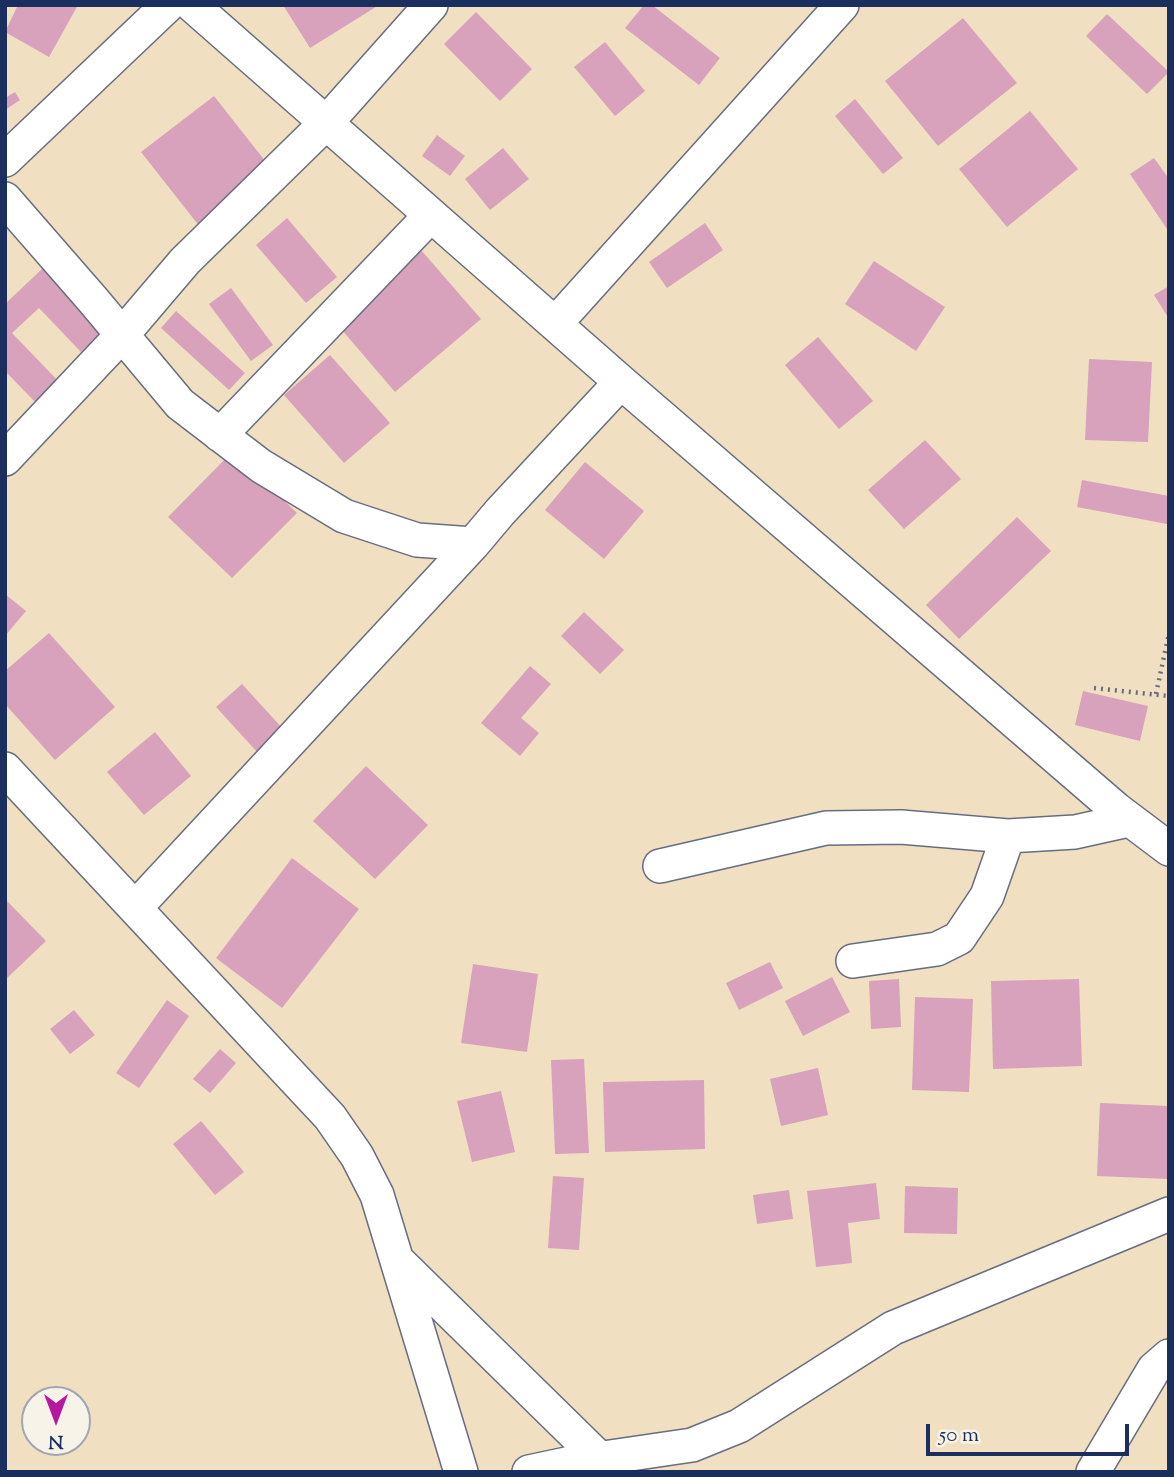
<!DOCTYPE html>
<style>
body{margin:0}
#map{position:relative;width:1174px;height:1477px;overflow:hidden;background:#f0e0c1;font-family:"Sorts Mill Goudy",serif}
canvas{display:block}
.frame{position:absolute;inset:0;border:7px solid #1b2f5e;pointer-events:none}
.north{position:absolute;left:21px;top:1386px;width:70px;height:70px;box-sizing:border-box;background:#f7f3e8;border:2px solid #9fa5b1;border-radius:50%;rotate:180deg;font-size:19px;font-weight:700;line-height:28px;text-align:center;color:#1b2f5e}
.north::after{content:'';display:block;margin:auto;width:24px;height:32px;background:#b5179e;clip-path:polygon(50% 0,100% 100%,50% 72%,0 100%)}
.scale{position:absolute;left:926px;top:1424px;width:203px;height:32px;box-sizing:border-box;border:4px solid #1b2f5e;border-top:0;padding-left:9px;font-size:21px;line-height:24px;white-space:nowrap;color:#1b2f5e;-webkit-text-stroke:5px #f7f3e8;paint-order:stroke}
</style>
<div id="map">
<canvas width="1174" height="1477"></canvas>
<div class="frame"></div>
<div class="north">N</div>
<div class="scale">50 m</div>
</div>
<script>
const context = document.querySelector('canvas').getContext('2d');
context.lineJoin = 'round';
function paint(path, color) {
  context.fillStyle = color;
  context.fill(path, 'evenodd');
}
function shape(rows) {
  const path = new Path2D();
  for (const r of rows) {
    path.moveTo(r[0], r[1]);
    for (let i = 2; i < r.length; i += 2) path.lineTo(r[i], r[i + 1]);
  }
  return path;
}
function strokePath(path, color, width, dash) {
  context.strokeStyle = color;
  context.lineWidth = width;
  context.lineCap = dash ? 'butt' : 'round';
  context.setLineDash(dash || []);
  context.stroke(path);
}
paint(shape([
 [18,5,78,5,49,57,5,32],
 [283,5,379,5,310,48],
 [644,5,652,5,720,58,699,85,625,28],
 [476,12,532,69,500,101,444,44],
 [1107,14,1169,72,1147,94,1086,36],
 [963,18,1017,83,938,146,885,81],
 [605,42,645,91,615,116,574,67],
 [15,92,20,100,5,110,5,98],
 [214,96,273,171,200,227,141,152],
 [855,99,903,158,883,174,835,116],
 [1030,111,1078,169,1007,227,959,169],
 [437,135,465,156,450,176,422,156],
 [503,148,529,179,490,210,465,179],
 [1154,158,1169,179,1169,232,1130,174],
 [287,218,337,277,306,303,256,245],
 [705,223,723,250,667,288,649,262],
 [421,250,481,319,395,392,336,323],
 [874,261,945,307,916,351,845,304],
 [43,268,104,331,81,352,39,308,12,333,63,386,41,408,5,371,5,304],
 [1169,286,1169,319,1154,295],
 [231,288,273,345,251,361,209,304],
 [176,311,245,373,229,390,161,328],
 [818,337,873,401,839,429,785,365],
 [330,355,390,423,344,463,284,395],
 [1089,359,1152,362,1148,442,1085,440],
 [925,440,961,479,904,529,868,490],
 [233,451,297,513,232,578,168,517],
 [585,462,644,511,604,559,545,510],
 [1082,480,1169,496,1167,524,1077,507],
 [1017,517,1051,551,959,639,926,605],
 [5,594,26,611,5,636],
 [584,612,624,650,600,674,561,636],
 [49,633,115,707,55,760,5,704,5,671],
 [530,666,551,684,521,718,539,733,520,756,481,723],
 [242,684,284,730,258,753,216,707],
 [1083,691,1148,706,1140,741,1075,725],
 [155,732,191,776,144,815,107,772],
 [366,766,428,825,375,879,313,821],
 [292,858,359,909,282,1008,216,958],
 [5,899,46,941,5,980],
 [770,962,783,988,739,1010,726,983],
 [473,964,538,974,527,1052,461,1043],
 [832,977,850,1012,803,1036,785,1001],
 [899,979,901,1027,871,1029,869,981],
 [1079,979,1082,1066,993,1069,991,981],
 [915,997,973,999,969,1092,912,1090],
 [167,1000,189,1016,139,1088,116,1073],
 [74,1010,95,1035,70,1054,50,1029],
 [220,1049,236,1063,210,1093,193,1079],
 [584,1059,589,1153,555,1154,551,1060],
 [818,1068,828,1115,781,1126,770,1079],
 [704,1080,705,1149,605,1152,603,1082],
 [501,1091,515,1152,472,1162,457,1101],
 [1100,1103,1169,1106,1169,1179,1097,1176],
 [201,1121,244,1172,215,1195,173,1144],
 [553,1176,584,1178,579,1250,548,1248],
 [876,1183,880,1219,848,1223,852,1263,816,1267,807,1191],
 [905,1186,958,1188,957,1234,904,1233],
 [789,1190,793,1219,757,1224,753,1195]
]), '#d8a1bc');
const minor = shape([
 [192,5,621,382,1116,809,1169,849],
 [5,160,168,5],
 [5,199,93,300,180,404,261,466,344,516,417,540,473,544],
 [555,324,842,5],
 [220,435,431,215],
 [5,459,122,335,185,261,326,123,431,5],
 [5,769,330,1117,357,1156,377,1195,461,1472],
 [660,866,826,828,901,827,1008,836,1075,832,1129,820],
 [136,907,473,544,500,512,621,382],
 [853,961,937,949,959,938,987,896,1008,836],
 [399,1262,600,1459],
 [529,1472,576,1462,692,1445,739,1426,893,1328,1169,1214],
 [1093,1472,1154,1369,1169,1356]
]);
strokePath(minor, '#666d81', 36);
strokePath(shape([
 [1094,688,1169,696],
 [1156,694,1169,633]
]), '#666d81', 4.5, [2, 5]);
strokePath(minor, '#fff', 33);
</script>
